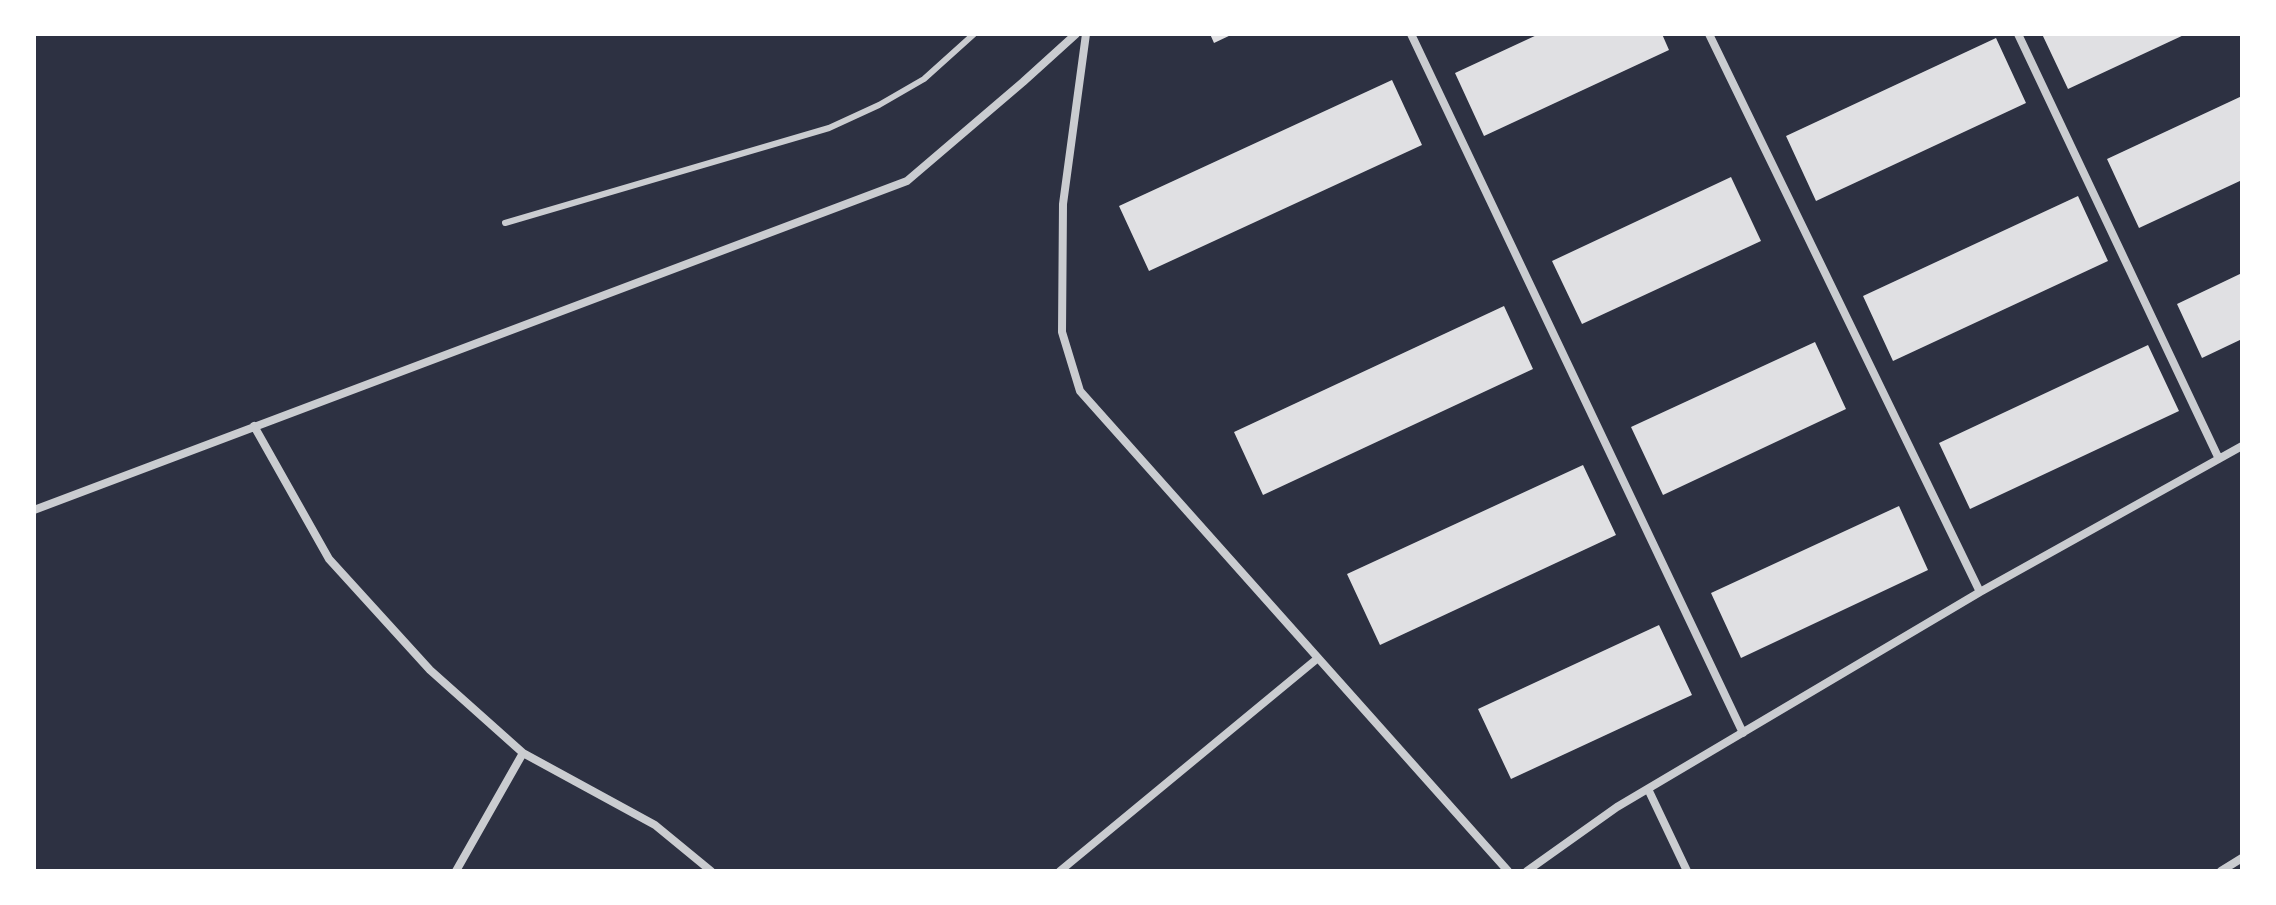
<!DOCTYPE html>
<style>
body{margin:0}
#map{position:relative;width:2276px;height:905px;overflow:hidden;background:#2d3142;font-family:Montserrat,sans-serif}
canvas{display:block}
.frame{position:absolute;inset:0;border:36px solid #fff;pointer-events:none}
</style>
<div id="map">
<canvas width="2276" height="905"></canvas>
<div class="frame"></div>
</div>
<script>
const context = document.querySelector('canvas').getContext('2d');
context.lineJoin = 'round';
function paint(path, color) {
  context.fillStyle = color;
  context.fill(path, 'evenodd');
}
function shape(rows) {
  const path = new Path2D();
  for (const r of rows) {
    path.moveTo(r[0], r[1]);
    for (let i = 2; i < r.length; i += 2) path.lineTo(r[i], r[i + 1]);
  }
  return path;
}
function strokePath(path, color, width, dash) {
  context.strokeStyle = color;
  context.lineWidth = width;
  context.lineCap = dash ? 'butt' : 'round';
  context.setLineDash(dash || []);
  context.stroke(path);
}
paint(shape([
 [1210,34,1233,34,1214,43],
 [1539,34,1662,34,1669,50,1484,136,1455,73],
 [2042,34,2186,34,2068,89],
 [1996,38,2026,103,1816,201,1786,136],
 [1392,80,1422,145,1149,271,1119,206],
 [2242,96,2242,180,2139,228,2107,159],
 [1731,177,1761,241,1582,324,1552,261],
 [2078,196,2108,261,1893,361,1863,296],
 [2242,273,2242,339,2202,358,2177,304],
 [1504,306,1533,369,1263,495,1234,432],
 [1815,342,1846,409,1663,495,1631,427],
 [2148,345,2179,411,1970,509,1939,443],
 [1583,465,1616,535,1380,645,1347,574],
 [1899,506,1928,570,1741,658,1711,593],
 [1659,625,1692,695,1511,779,1478,709]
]), '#e0e0e3');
strokePath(shape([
 [505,223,829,128,879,105,924,79,974,34]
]), '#caccd0', 6);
strokePath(shape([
 [1086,34,1063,204,1062,332,1080,391,1508,871],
 [1411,34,1743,733],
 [1709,34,1980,592],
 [2018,34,2219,459],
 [254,426,329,559,430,670,523,753,655,825,711,871],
 [34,510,907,181,1023,82,1076,34],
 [1648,789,1687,871],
 [456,871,523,753],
 [1060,871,1318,658],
 [1527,871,1617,807,1980,592,2242,446],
 [2221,871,2242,858]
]), '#caccd0', 8);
</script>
